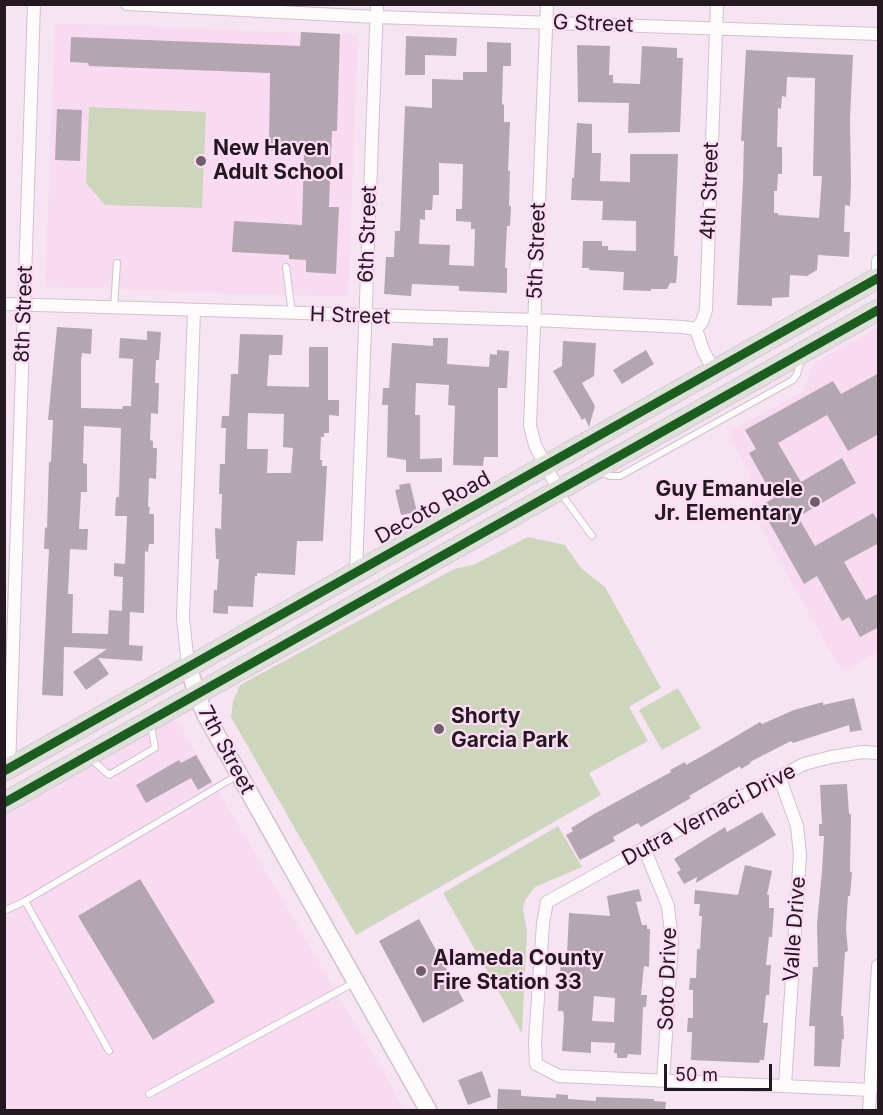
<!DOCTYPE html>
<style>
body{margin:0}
#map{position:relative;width:883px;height:1115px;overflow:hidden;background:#f6e4f2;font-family:Inter,sans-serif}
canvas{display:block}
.frame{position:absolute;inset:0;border:6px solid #241821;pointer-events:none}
.scale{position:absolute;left:664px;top:1064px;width:108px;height:27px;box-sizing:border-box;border:3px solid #241821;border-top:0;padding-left:8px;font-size:18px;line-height:21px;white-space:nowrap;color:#241821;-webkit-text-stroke:4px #fedcf5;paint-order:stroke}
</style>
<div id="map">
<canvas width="883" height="1115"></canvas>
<div class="frame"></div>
<div class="scale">50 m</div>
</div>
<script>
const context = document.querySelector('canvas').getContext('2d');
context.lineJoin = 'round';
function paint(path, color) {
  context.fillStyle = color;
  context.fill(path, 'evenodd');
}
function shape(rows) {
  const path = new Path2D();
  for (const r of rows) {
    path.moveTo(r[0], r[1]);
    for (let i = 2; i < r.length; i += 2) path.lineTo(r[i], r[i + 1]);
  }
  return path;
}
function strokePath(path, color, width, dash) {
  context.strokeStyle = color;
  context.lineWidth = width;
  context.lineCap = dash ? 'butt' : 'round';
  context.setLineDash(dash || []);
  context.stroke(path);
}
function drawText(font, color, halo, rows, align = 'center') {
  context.font = font + ' Inter,sans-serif';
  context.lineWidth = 4.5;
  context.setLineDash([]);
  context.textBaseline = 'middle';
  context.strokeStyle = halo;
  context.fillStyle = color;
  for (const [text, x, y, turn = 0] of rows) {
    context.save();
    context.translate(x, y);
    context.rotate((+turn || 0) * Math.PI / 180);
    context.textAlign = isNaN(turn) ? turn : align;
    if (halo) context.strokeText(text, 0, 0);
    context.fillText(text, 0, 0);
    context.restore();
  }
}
paint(shape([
 [55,23,358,35,348,297,45,287],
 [878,327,878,652,842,672,752,512,750,474,727,433,803,391,814,363],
 [174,715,387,1078,404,1110,5,1110,4,810]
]), '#f9dbf1');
paint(shape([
 [89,107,206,112,202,208,105,205,86,183],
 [528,537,565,545,581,568,605,587,661,688,629,707,648,741,589,773,601,795,356,935,231,717,233,701,240,685,454,569,473,565],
 [678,688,701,728,662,750,639,710],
 [558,826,582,867,535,887,525,900,523,909,527,932,522,1033,443,893]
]), '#cdd6bd');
paint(shape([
 [301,32,340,34,337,131,332,131,329,207,339,207,336,274,306,272,306,260,289,259,289,255,232,252,234,221,302,225,304,152,269,151,270,73,89,66,88,63,70,62,71,37,300,46],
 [406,36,457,38,456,56,425,55,425,75,405,75],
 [487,42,511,43,511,66,503,66,502,104,504,105,504,122,510,122,508,171,510,171,509,206,511,206,510,226,507,226,505,268,507,268,507,293,459,291,459,286,412,284,411,296,384,294,386,257,394,257,395,231,400,231,405,106,432,108,432,79,463,80,463,72,487,72],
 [439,163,463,164,462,209,456,209,456,221,471,222,471,229,475,229,474,266,449,265,450,245,419,244,420,219,425,220,425,210,432,210,433,195,439,195],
 [577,45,610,46,609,75,613,75,613,83,640,84,642,46,677,48,677,58,683,58,680,132,628,133,629,103,578,102],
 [746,50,853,55,850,118,851,184,850,206,845,205,844,232,850,232,849,257,818,255,817,270,807,276,790,275,789,297,772,298,772,306,737,305,743,179,744,141,741,141],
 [787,77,815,78,813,176,822,176,819,218,778,215,778,213,774,213,774,191,777,191,778,174,782,174,782,147,777,147,778,108,781,109,782,96,786,97],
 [57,109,82,110,80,161,55,160],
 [577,123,592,124,592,153,601,153,600,181,630,182,630,154,678,154,674,256,678,256,677,272,676,283,670,283,667,289,651,289,651,291,623,290,624,272,589,270,589,268,582,268,583,241,602,241,602,246,608,246,608,250,636,251,636,221,602,220,603,201,571,200,572,178,574,178],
 [57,327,92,329,91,354,82,353,81,360,81,408,122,409,123,406,131,406,133,359,119,358,120,338,147,340,147,331,161,332,159,360,156,360,155,383,159,383,158,414,151,413,150,440,153,441,153,448,157,448,156,479,149,478,148,507,150,507,149,514,154,514,154,544,149,544,148,552,145,551,144,613,130,612,129,645,143,646,142,661,98,658,109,674,86,690,73,672,107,649,64,647,63,696,42,695,49,549,44,549,45,527,47,528,49,462,51,462,53,420,48,420],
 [84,426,121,428,119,497,116,497,115,516,127,516,125,564,114,563,114,576,123,577,122,611,109,610,108,634,72,633,73,594,68,594,70,549,87,550,88,529,79,529,81,492,87,492,87,464,83,463],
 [240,334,283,335,282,355,269,355,267,386,309,387,309,347,328,347,328,400,339,400,339,416,329,415,329,433,324,433,324,437,321,437,320,460,322,460,322,466,327,466,323,541,297,541,295,575,257,573,257,576,255,576,253,607,228,606,228,614,213,613,214,590,217,590,219,559,216,559,215,528,221,529,222,494,219,494,220,464,225,464,225,457,226,428,221,428,222,416,229,416,231,374,238,374],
 [248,413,284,414,283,447,293,448,291,473,267,473,268,449,247,449],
 [433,338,448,338,447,364,489,367,490,354,497,355,497,350,509,351,507,388,498,388,498,457,484,457,483,466,453,465,455,406,448,405,449,385,416,383,415,415,420,415,420,459,442,458,442,472,406,472,406,460,387,457,388,405,382,405,383,388,389,388,392,343,433,346],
 [563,341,596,343,594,376,582,383,595,406,589,427,585,418,582,420,553,371,562,366],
 [646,350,654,364,622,384,613,370],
 [879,373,879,434,848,451,827,415,778,443,801,482,842,458,856,483,798,517,815,546,873,513,879,522,879,543,844,562,866,600,879,593,879,627,860,637,849,617,842,621,817,576,804,584,760,506,774,498,749,453,756,449,745,430,833,381,841,394],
 [410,483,417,512,401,515,395,490,400,489,399,485],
 [854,698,862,730,850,732,849,725,793,743,791,741,750,762,751,763,741,769,740,766,689,796,691,798,641,827,638,823,613,837,615,841,580,860,566,835,573,831,571,828,594,814,671,772,670,770,685,762,686,765,711,751,760,722,762,724,794,710,823,702,823,705],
 [196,755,212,782,198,790,191,778,146,803,136,785,179,760,181,763],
 [847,784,849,814,851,814,850,872,852,872,850,896,848,896,846,929,848,951,845,952,841,1016,843,1016,844,1039,842,1039,840,1067,814,1066,815,1026,809,1026,813,967,818,967,817,924,822,871,824,836,819,836,819,824,822,824,820,785],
 [762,812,776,835,696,883,697,877,684,884,677,872,681,870,674,859,725,827,727,832],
 [745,865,772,871,767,895,769,895,769,908,774,908,772,937,769,937,766,965,771,965,769,995,766,995,763,1023,768,1023,764,1060,760,1060,759,1063,691,1060,692,1032,687,1032,688,1018,693,1018,693,990,689,990,690,978,696,978,697,949,700,949,702,916,699,916,700,904,694,904,695,890,738,895],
 [140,879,215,1002,153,1040,78,916],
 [639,889,642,901,636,902,642,925,647,925,647,929,650,929,649,967,644,966,641,995,647,995,646,1007,643,1007,641,1055,628,1054,627,1058,617,1058,617,1053,614,1053,615,1043,593,1042,591,1042,591,1053,562,1051,564,1016,563,1011,558,1011,561,953,567,954,569,913,610,916,607,896],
 [594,996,615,998,614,1022,592,1021],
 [419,919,464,1001,423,1023,379,941],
 [482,1071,491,1097,468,1105,458,1080],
 [498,1089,521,1090,521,1096,556,1098,556,1094,568,1095,568,1099,596,1101,596,1097,654,1099,654,1101,666,1102,665,1110,497,1110]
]), '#b4a6b1');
const lane = shape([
 [286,267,292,313],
 [114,308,117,263],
 [600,472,610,476,620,476,793,380,797,374,801,359],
 [560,492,592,536],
 [91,759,109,775,155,748,151,725],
 [4,911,25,901],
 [109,1051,25,901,238,775],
 [149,1094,355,982]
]);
const street = shape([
 [127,4,376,17,878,34],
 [547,4,530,426,535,445,559,491],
 [878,278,878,261],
 [4,304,535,320,683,327,696,329],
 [714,371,703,350,696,329,702,322,706,310,717,4],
 [356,571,377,4],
 [188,665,183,618,194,311],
 [9,768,34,4],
 [779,776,797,826,800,855,785,1085],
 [644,848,668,906,672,942,663,1080],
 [871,1090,559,1076,536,1064,535,1042,543,923,547,902,644,848,804,764,831,757,863,752,878,753],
 [869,1110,878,966]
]);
const secondary = shape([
 [188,665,197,695,205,714,428,1110]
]);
const primary = shape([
 [4,771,878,278],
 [4,803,878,310]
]);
strokePath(lane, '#d1c2cd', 8);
strokePath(street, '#d1c2cd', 14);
strokePath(secondary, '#d1c2cd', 19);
strokePath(primary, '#d0c7ce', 22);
strokePath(lane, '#fefbfd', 6);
strokePath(street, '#fefbfd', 12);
strokePath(secondary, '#fefbfd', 16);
strokePath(primary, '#dfe0db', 20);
strokePath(shape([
 [4,771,878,278],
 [4,803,878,310]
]), '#1b5e20', 9);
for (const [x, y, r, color] of [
 [201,161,6,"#6e5f6a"],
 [815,502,6,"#6e5f6a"],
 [439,729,6,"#6e5f6a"],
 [421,971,6,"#6e5f6a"]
]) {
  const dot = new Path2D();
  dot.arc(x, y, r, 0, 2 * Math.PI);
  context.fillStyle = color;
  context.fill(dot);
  strokePath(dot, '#fedcf5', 2);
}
drawText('21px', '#241821', '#fedcf5', [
 ["G Street",593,24,2],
 ["4th Street",710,191,-88],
 ["6th Street",368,234,-88],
 ["5th Street",537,251,-88],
 ["8th Street",24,314,-88],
 ["H Street",350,316,2],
 ["Decoto Road",433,508,-29],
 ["7th Street",226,750,62],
 ["Dutra Vernaci Drive",709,815,-28],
 ["Valle Drive",795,929,-86],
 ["Soto Drive",668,979,-88]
]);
drawText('bold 21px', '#241821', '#fedcf5', [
 ["New Haven",213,149],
 ["Adult School",213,173],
 ["Guy Emanuele",803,490,"right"],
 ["Jr. Elementary",803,514,"right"],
 ["Shorty",451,717],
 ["Garcia Park",451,741],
 ["Alameda County",433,959],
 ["Fire Station 33",433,983]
], 'left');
</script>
